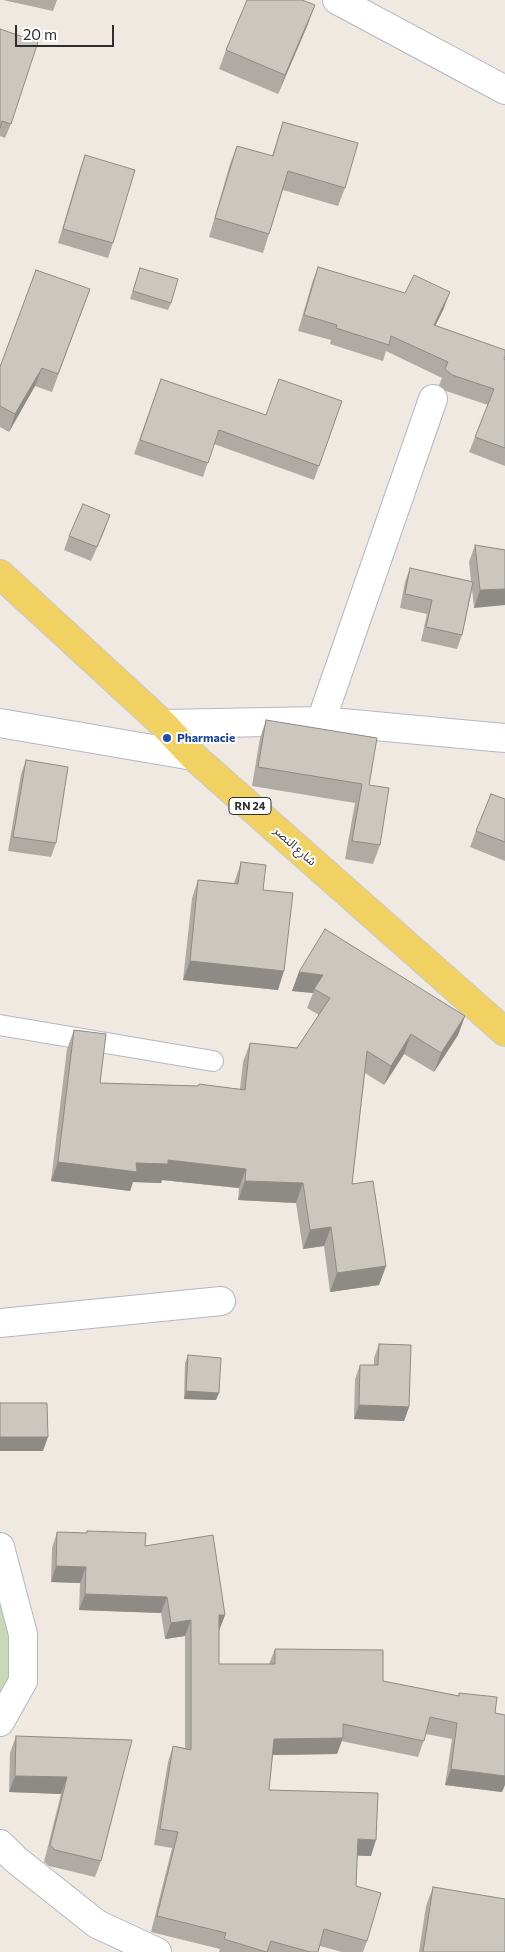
<!DOCTYPE html>
<meta charset="utf-8">
<style>
body{margin:0}
#map{position:relative;width:505px;height:1952px;overflow:hidden;background:#efe9e1;font-family:Commissioner,sans-serif}
canvas{display:block}
.scale{position:absolute;left:15px;top:25px;width:99px;height:22px;box-sizing:border-box;border:2px solid #2e2e2e;border-top:0;padding-left:6px;font-size:15px;line-height:18px;white-space:nowrap;color:#2e2e2e;-webkit-text-stroke:4px #fff;paint-order:stroke}
</style>
<div id="map">
<canvas width="505" height="1952"></canvas>
<div class="scale">20 m</div>
</div>
<script>
const context = document.querySelector('canvas').getContext('2d');
context.lineJoin = 'round';
function paint(path, color) {
  context.fillStyle = color;
  context.fill(path, 'evenodd');
}
function shape(rows) {
  const path = new Path2D();
  for (const r of rows) {
    path.moveTo(r[0], r[1]);
    for (let i = 2; i < r.length; i += 2) path.lineTo(r[i], r[i + 1]);
  }
  return path;
}
function strokePath(path, color, width, dash) {
  context.strokeStyle = color;
  context.lineWidth = width;
  context.lineCap = dash ? 'butt' : 'round';
  context.setLineDash(dash || []);
  context.stroke(path);
}
function drawText(font, color, halo, rows, align = 'center') {
  context.font = font + ' Commissioner,"Noto Sans Arabic",sans-serif';
  context.lineWidth = 4;
  context.setLineDash([]);
  context.textBaseline = 'middle';
  context.strokeStyle = halo;
  context.fillStyle = color;
  for (const [text, x, y, turn = 0] of rows) {
    context.save();
    context.translate(x, y);
    context.rotate((+turn || 0) * Math.PI / 180);
    context.textAlign = isNaN(turn) ? turn : align;
    if (halo) context.strokeText(text, 0, 0);
    context.fillText(text, 0, 0);
    context.restore();
  }
}
paint(shape([
 [0,1576,16,1660,0,1723]
]), '#c8d9b8');
const lane = shape([
 [0,1025,213,1061]
]);
const street = shape([
 [337,0,505,90],
 [321,721,433,399],
 [163,724,321,721,505,738],
 [0,1323,221,1301]
]);
const secondary = shape([
 [0,723,193,756],
 [0,1547,23,1634,23,1681,0,1722],
 [0,1844,15,1859,97,1924,157,1952]
]);
const primary = shape([
 [0,574,163,724,193,756,505,1032]
]);
strokePath(lane, '#b4b7c1', 22);
strokePath(street, '#b4b7c1', 30);
strokePath(secondary, '#b4b7c1', 30);
strokePath(primary, '#c9c9c9', 30);
strokePath(lane, '#fff', 20);
strokePath(street, '#fff', 28);
strokePath(secondary, '#fff', 28);
strokePath(primary, '#f2d163', 28);
paint(shape([
 [3,0,57,0,53,11],
 [308,24,278,94,219,69,226,50],
 [0,29,11,124,5,138,0,136],
 [283,122,345,188,338,206,283,190,269,234,263,253,209,237,230,164,237,146,272,156],
 [85,155,113,243,108,258,58,243,80,169],
 [318,267,444,308,435,326,505,360,505,466,469,452,488,405,446,391,439,385,442,378,386,351,383,361,330,344,331,340,298,331,312,283],
 [140,268,171,303,168,310,130,299],
 [90,289,52,392,35,386,9,432,0,427,0,367],
 [161,379,265,415,342,401,314,480,214,444,203,477,134,454],
 [105,529,91,561,64,550,69,536],
 [475,545,505,550,474,608,472,589,462,635,457,649,421,641,427,614,400,608,405,582,410,568,471,581,469,562],
 [266,720,369,785,380,845,373,864,345,859,355,803,252,786,260,738],
 [26,760,56,843,51,857,8,851,21,774],
 [505,799,505,861,470,847,476,831],
 [241,862,263,890,278,990,183,980,192,898,198,880,234,883],
 [299,972,465,1016,458,1035,434,1072,404,1054,384,1085,365,1073,352,1184,386,1266,379,1285,330,1292,324,1246,303,1249,296,1203,238,1200,239,1188,162,1180,161,1183,133,1182,130,1191,51,1181,67,1049,74,1030,100,1083,198,1086,199,1084,240,1089,243,1062,250,1043,297,1048,319,1015,307,1008,313,993,292,991],
 [379,1344,409,1407,404,1421,354,1419,355,1379,360,1365,374,1365,374,1358],
 [188,1355,216,1400,184,1399,185,1363],
 [87,1531,145,1546,225,1615,219,1630,219,1664,269,1664,275,1649,383,1681,458,1696,459,1693,495,1713,502,1792,445,1785,452,1739,426,1734,418,1757,341,1741,337,1754,273,1755,269,1790,371,1856,357,1856,356,1886,367,1941,363,1952,342,1952,320,1946,318,1952,219,1952,220,1949,151,1932,172,1848,154,1845,168,1762,173,1746,185,1748,185,1636,165,1639,161,1613,79,1610,80,1583,51,1582,52,1548,57,1532,87,1533],
 [16,1736,132,1740,101,1861,95,1877,49,1866,44,1862,61,1794,9,1792,10,1753],
 [433,1887,505,1952,419,1952,426,1906]
]), '#afaba4');
paint(shape([
 [315,5,308,24,278,94,285,75],
 [450,292,444,308,428,341,434,325],
 [42,368,35,386,9,432,15,414],
 [110,515,105,529,91,561,97,547],
 [505,589,505,605,474,608,480,590],
 [190,961,284,971,278,990,183,980],
 [299,972,323,975,314,989,313,993,292,991],
 [465,1016,458,1035,434,1072,441,1053],
 [411,1034,404,1054,384,1085,391,1066],
 [168,1160,246,1169,239,1188,162,1180,161,1183,133,1182,130,1191,51,1181,58,1162,136,1163],
 [245,1181,303,1183,296,1203,238,1200],
 [331,1227,324,1246,303,1249,310,1230],
 [386,1266,379,1285,330,1292,337,1273],
 [186,1391,219,1393,216,1400,184,1399],
 [359,1405,409,1407,404,1421,354,1419],
 [0,1437,48,1437,43,1451,0,1451],
 [56,1566,86,1567,80,1583,51,1582],
 [85,1594,167,1597,161,1613,79,1610],
 [219,1615,225,1615,219,1631],
 [191,1620,185,1636,165,1639,171,1623],
 [343,1738,337,1754,269,1755,274,1739],
 [451,1769,505,1776,505,1785,502,1792,445,1785],
 [15,1776,67,1777,61,1794,9,1792],
 [358,1839,376,1840,371,1856,352,1855]
]), '#8e8b86');
const building = shape([
 [247,0,302,0,315,5,285,75,226,50,247,0],
 [0,29,38,42,11,124,2,121,0,128,0,29],
 [283,122,358,143,345,188,288,171,269,234,215,218,237,146,273,156,283,122],
 [85,155,135,170,113,243,63,229,85,155],
 [318,267,405,293,414,275,450,292,434,325,505,350,505,356,504,359,505,360,505,448,475,437,494,389,452,375,445,369,448,362,391,336,389,345,336,328,337,325,304,315,318,267],
 [140,268,178,279,171,303,133,291,140,268],
 [36,270,90,289,58,374,42,368,15,414,0,406,0,367,36,270],
 [161,379,266,415,279,379,342,401,319,466,219,430,208,463,140,440,161,379],
 [83,504,110,515,97,547,69,536,83,504],
 [475,545,505,550,505,589,480,590,475,545],
 [410,568,473,582,462,635,426,627,432,600,405,594,410,568],
 [266,720,377,738,369,785,389,788,380,845,352,841,362,784,258,767,266,720],
 [26,760,68,767,56,843,13,837,26,760],
 [491,794,505,799,505,842,476,831,491,794],
 [241,862,266,865,263,890,293,893,284,971,190,961,198,880,238,884,241,862],
 [325,929,465,1016,441,1053,411,1034,391,1066,367,1051,352,1184,373,1181,386,1266,337,1273,331,1227,310,1230,303,1183,245,1181,246,1169,168,1160,168,1164,136,1163,137,1172,58,1162,74,1030,106,1034,100,1083,198,1086,199,1084,245,1090,250,1043,297,1048,330,998,314,989,323,975,299,972,325,929],
 [379,1344,411,1345,409,1407,359,1405,360,1365,378,1365,379,1344],
 [188,1355,221,1358,219,1393,186,1391,188,1355],
 [0,1403,47,1403,48,1437,0,1437,0,1403],
 [87,1531,146,1533,145,1546,213,1535,225,1615,219,1615,219,1664,275,1664,275,1649,383,1650,383,1681,459,1696,459,1693,497,1697,495,1713,505,1715,505,1776,451,1769,457,1723,430,1717,424,1741,343,1724,343,1738,274,1739,269,1790,378,1793,376,1840,358,1839,356,1886,381,1893,367,1941,324,1929,318,1952,310,1952,271,1941,267,1952,266,1952,224,1939,226,1933,157,1916,178,1832,160,1829,173,1746,191,1750,191,1620,171,1623,167,1597,85,1594,86,1567,56,1566,57,1532,87,1533,87,1531],
 [16,1736,132,1740,101,1861,55,1850,50,1845,67,1777,15,1776,16,1736],
 [433,1887,505,1899,505,1952,423,1952,433,1887]
]);
paint(building, '#cbc7bf');
strokePath(building, '#8e8b86', 1);
for (const [x, y, r, color] of [
 [167,738,5,"#1a4fb4"]
]) {
  const dot = new Path2D();
  dot.arc(x, y, r, 0, 2 * Math.PI);
  context.fillStyle = color;
  context.fill(dot);
  strokePath(dot, '#fff', 2);
}
for (const [x, y, w] of [
 [250,806,42]
]) {
  const box = new Path2D();
  box.roundRect(x - w / 2, y - 8.5, w, 17, 4);
  context.fillStyle = '#fff';
  context.fill(box);
  strokePath(box, '#2e2e2e', 1);
}
drawText('bold 11px', '#2e2e2e', null, [
 ["RN 24",250,806]
]);
drawText('bold 12px', '#164399', '#fff', [
 ["Pharmacie",177,738]
], 'left');
drawText('12px', '#2e2e2e', '#fff', [
 ["شارع النصر",295,846,42]
]);
</script>
